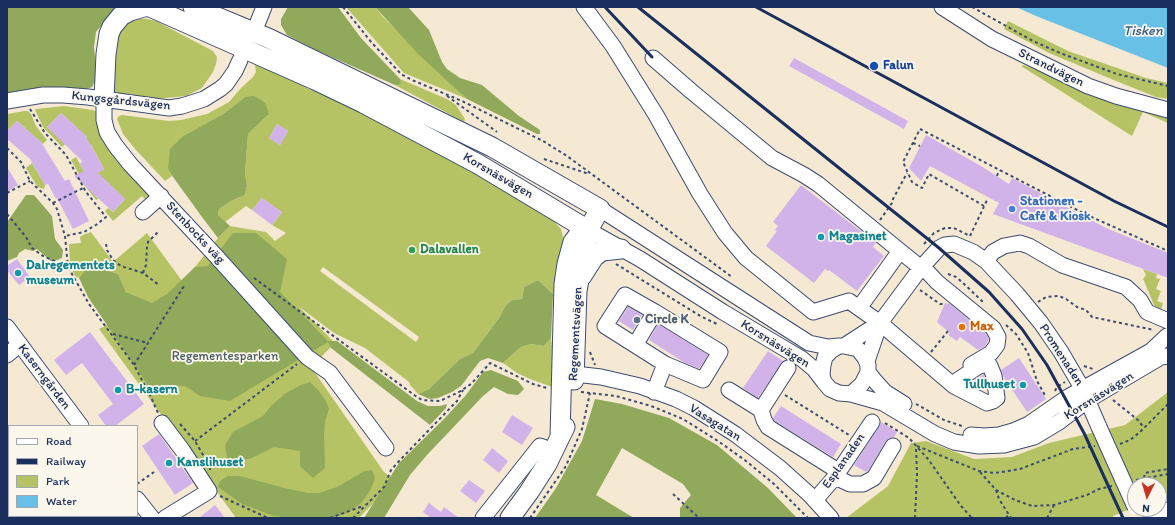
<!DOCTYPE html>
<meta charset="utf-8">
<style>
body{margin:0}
#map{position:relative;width:1175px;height:525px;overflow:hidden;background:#f6e9d4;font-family:Itim,sans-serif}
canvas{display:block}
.frame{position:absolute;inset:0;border:8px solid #1b2f5e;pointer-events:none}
.legend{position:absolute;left:8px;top:425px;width:130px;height:92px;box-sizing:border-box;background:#fbf7ec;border:1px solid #a1a7b3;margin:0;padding:5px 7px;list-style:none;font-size:12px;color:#1b2f5e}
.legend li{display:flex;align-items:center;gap:8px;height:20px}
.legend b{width:20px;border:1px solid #a1a7b3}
.north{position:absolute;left:1127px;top:477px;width:40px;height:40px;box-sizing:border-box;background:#fbf7ec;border:1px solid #a1a7b3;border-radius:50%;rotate:185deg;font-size:11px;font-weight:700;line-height:16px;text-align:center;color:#1b2f5e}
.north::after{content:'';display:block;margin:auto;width:14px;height:18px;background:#c8321e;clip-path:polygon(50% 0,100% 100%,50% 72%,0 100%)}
</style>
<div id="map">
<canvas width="1175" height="525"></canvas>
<div class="frame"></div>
<ul class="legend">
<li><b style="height:5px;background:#fff"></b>Road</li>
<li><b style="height:5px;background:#1b2f5e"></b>Railway</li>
<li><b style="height:11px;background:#b5c365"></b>Park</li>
<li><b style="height:11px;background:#69c0e6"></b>Water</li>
</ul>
<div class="north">N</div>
</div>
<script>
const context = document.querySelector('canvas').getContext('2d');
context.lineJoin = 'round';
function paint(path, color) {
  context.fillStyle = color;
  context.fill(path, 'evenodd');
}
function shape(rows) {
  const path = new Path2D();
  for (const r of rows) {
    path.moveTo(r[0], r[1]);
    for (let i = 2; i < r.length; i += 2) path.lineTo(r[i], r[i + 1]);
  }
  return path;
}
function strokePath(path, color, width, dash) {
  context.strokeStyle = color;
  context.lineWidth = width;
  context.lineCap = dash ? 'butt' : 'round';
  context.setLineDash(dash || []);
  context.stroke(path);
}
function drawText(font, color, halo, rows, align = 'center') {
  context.font = font + ' Itim,sans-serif';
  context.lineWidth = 3.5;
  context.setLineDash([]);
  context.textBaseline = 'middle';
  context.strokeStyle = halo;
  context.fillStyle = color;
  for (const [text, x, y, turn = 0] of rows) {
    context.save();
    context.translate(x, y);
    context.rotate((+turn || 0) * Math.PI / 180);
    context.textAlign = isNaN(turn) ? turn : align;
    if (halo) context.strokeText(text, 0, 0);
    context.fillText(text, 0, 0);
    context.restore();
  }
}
paint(shape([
 [346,7,375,7,383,17,467,99,404,73],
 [132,18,147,19,156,21,213,51,217,57,216,64,213,72,202,88,186,96,156,99,118,94,114,92,114,35],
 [1008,21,1068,51,1146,78,1168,83,1168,99,1156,97,1116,81,1049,53,1004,29],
 [255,65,276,71,309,89,361,112,454,161,549,216,561,229,563,237,563,257,553,294,538,280,524,287,522,299,512,300,506,305,499,318,473,353,460,359,429,389,418,394,410,385,409,382,365,348,334,333,298,306,335,343,311,367,384,472,395,481,359,518,236,518,99,329,151,303,126,292,118,274,100,268,93,268,85,270,79,278,75,276,70,266,69,244,81,243,80,237,83,235,91,232,113,262,147,233,182,281,195,267,218,238,230,226,266,232,275,241,286,233,272,225,282,212,262,198,252,210,246,206,225,222,218,215,219,209,231,201,245,195,247,186,245,173,248,134,269,114,245,97,223,114,183,136,168,170,172,176,165,181,136,150,123,134,117,119,119,116,122,115,169,121,181,120,207,114,229,102,241,88,253,77,256,72],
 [277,124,288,131,280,145,269,138],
 [323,267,419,337,416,342,320,271],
 [1024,65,1072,85,1168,116,1168,123,1143,112,1132,136,1021,66],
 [400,79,447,99,456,105,465,119,464,122,395,85,401,82],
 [64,106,93,110,97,112,151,196,148,202,142,196,113,221,105,211,108,208,113,212,125,199,105,180,93,193,98,199,96,200,86,187,71,160,76,157,88,178,104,169,91,145,83,142,87,137,61,113,47,127,65,144,62,147,43,127,35,110,36,109],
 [24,111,28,111,31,114,36,126,47,140,43,144,17,121,7,131,7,114],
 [32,163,45,185,44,189,38,187,35,183,26,168],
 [1143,269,1157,274,1156,278,1160,279,1156,289,1161,291,1157,301,1163,303,1161,310,1154,305,1144,281,1143,279,1146,275],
 [551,338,557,387,555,388,530,379,517,373,503,363,521,347,531,344,544,346],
 [1168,392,1168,494,1159,498,1159,485,1135,485,1135,507,1113,516,1114,518,846,518,888,486,911,443,926,441,974,459,1012,457,1049,443,1125,425]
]), '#b5c365');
paint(shape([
 [7,7,114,7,115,9,96,32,94,47,97,77,92,87,87,89,43,90,7,94],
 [288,7,338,7,361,38,400,79,401,82,400,84,395,85,318,51,287,35,281,25,281,19],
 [375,7,408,7,429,30,442,62,447,69,460,78,482,85,519,116,540,130,540,134,537,134,467,99,418,54],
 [254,96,265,103,269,114,248,134,245,173,247,186,245,195,231,201,219,209,218,215,230,226,218,238,202,217,168,170,170,149,183,136,223,114,245,97],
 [26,195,34,195,52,216,55,239,63,250,62,258,52,262,37,249,33,251,25,249,19,253,17,257,7,261,7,222],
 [233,233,256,233,287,259,280,292,328,341,337,341,417,401,428,406,440,406,447,404,446,408,430,425,331,348,328,342,230,401,200,396,185,386,176,386,165,394,154,394,88,297,79,278,85,270,100,268,118,274,126,292,152,303,167,294,195,267,208,266],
 [538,280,553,294,551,338,544,346,531,344,521,347,503,363,488,358,480,361,461,386,452,392,438,398,430,399,418,394,429,389,460,359,473,353,499,318,506,305,512,300,522,299,524,287],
 [491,370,518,381,524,389,518,395,508,394,494,387,483,396,427,455,410,475,384,518,364,518,399,463,444,419,466,395,483,372],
 [310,382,318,390,326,401,329,409,325,421,324,436,325,468,313,478,300,466,300,451,274,447,252,458,237,462,230,462,227,458,225,445,233,432,263,416,271,406,286,393,301,385],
 [595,399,622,404,669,418,717,445,768,488,797,518,680,518,680,508,691,495,683,484,622,448,596,495,634,518,535,518,556,488,582,441],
 [372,470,375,478,371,489,361,503,347,513,331,518,289,518,274,516,242,504,218,487,220,481,228,476,240,476,284,488,308,493,319,493,337,487,365,471]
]), '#90a95a');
paint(shape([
 [1016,7,1168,7,1168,68,1036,16]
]), '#69c0e6');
paint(shape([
 [794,58,908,121,904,129,789,66],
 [61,113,85,135,104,169,98,173,125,199,113,212,74,176,84,171,80,164,82,161,47,127],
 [17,121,41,142,65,181,69,179,89,221,73,229,57,198,56,199,48,184,45,185,30,159,7,139,7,131],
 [277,124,288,131,280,145,269,138],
 [926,135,981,166,1009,184,1012,178,1106,228,1168,253,1168,278,993,214,999,203,930,166,921,181,909,168],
 [7,167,18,185,7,192],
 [801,185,876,243,873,247,884,256,857,291,829,270,828,271,825,269,814,283,766,246,777,231,775,230,778,226,773,222],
 [262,198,282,212,272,225,252,210],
 [17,259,30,277,19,285,7,270,7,266],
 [945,303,950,304,986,334,989,339,985,346,978,350,960,337,957,341,948,335,950,333,937,322],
 [628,307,642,315,633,330,619,321],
 [658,324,708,355,699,369,685,363,649,340],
 [90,332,144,404,115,426,106,426,98,415,113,404,82,363,66,375,54,360],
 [768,351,783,361,758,398,743,388],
 [1019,358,1046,399,1027,412,1003,376,1001,370],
 [984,374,985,380,975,387,971,385,970,383],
 [781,406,841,444,833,457,775,421,773,418],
 [512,415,533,428,522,445,502,432],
 [881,422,897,432,894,437,889,438,886,441,868,471,866,472,854,465,879,427],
 [159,434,193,483,175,495,142,446],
 [492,448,508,461,499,473,483,460],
 [469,480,485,491,476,503,460,491],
 [429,503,441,512,444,507,459,518,431,518,423,512],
 [215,505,225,518,199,518]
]), '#d1b3e9');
const minor = shape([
 [584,7,613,46,656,115,700,194,725,233,746,258,813,312,849,301,880,323,954,386,987,403,993,401,997,398,994,376,990,366,984,365,979,366,958,380,954,386],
 [942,7,992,39,1088,86,1116,96,1168,110],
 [258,22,264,7],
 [653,58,691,91,772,158,804,175,818,184,900,251,859,308],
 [104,99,104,120,107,132,115,145,130,164,216,256,307,357,330,373,386,448],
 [7,101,43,95,63,95,88,97,169,108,182,106,204,99,220,89,226,84,235,71,240,60],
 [600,209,809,343,828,347,839,346,844,346,858,349,865,358,868,365,868,372,862,384,851,394,839,393,830,389,824,382,822,375,823,365,825,357,832,350,839,346],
 [143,212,161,196],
 [588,230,640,259,723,312,802,359,814,369,824,382],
 [900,251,921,268],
 [986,261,993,252,1004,246,1020,243,1029,246,1062,265,1126,287,1140,300,1147,312,1168,321],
 [923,267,937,282,993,328,998,337,997,345,991,353,971,365],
 [655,312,720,352,703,380,665,364],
 [7,327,81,426],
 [635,345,605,326,625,295,655,312,635,345,665,364,654,392],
 [844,346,878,324],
 [7,355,20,344],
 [867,361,880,323,920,269,939,248,945,245,954,244,973,252,986,261,1017,294,1041,323,1061,352,1082,388,1099,427],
 [788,368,761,410,764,420,768,427,838,471],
 [868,372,875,381,885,392,904,404],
 [575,374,601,377,640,386,676,399,694,408,735,434,780,468,810,495,831,518],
 [729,390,761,410],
 [851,394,883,403,935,434,954,442,979,446,1004,445,1034,437,1059,422,1088,400,1161,357,1168,356],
 [162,423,183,451,209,491,165,518],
 [971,435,984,436,999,435,1013,431,1029,424,1068,397,1151,351,1167,336],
 [835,477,850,484,863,484,874,478,893,446],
 [7,493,9,491],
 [137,499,152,518],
 [815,500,835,477,872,422],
 [43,516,45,518],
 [114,516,116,518],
 [483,518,540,446,554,451],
 [1151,518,1168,510]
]);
const major = shape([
 [150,7,315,80,363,103,478,164,588,230],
 [193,7,268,38,492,147,600,209,588,230,580,233,573,242,567,264,564,284,560,437],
 [104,99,106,54,109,34,112,27,121,16,130,11,144,7],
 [582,276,594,257,602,251,621,249],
 [574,380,577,291,579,280,578,271,588,237,588,230],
 [510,518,529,492,547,464,565,427]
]);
strokePath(minor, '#3c4b70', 17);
strokePath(major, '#3c4b70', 21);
strokePath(shape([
 [343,7,372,43,401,74,412,80,462,101,543,141,567,156,732,277],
 [972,7,1033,41,1060,53,1117,74,1168,86],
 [447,96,497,132],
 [30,109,45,133,66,155,86,192,106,217,96,225,84,232,65,236],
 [913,143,920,146],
 [7,148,21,162,30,181,53,203,57,209,65,236,68,267],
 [544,159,589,174],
 [997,176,999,170],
 [7,193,30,181],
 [53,203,83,188],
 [984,206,929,174,922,188,912,182,903,162,920,129,1087,215,1168,251],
 [7,214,26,237,32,248,43,256,68,267,89,304,134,365,150,395,158,413],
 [880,220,892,203,893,199,907,173],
 [970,236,988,198],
 [106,244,107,250,113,260,121,266,143,273,159,285],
 [924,244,934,233,945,228,954,228,970,236],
 [616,264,702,317,717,324],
 [143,273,146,265,147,247,148,242,159,231],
 [948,274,956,277,962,282,983,302],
 [254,278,417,397,422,400,440,401,459,392,471,384,490,363,533,384,547,388],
 [920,290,940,304,944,304],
 [1038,302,1046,297,1059,296,1066,299,1077,307,1086,310,1092,317,1154,330],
 [1006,325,1016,334,1028,353,1037,381,1046,397],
 [113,334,148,343],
 [590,352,595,365],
 [931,352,948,331],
 [134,365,184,286],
 [1084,366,1093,369],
 [1055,391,1057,387,1065,382],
 [581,392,616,396,651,406,683,419,718,441,746,461,774,484,808,518],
 [785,395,849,435],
 [1113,400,1138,420,1144,428],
 [916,404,944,420,962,426],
 [885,423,909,438,928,459,961,506,972,518],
 [180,424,195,441,210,467,210,470],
 [195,441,297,364],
 [1120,444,1130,440,1140,432,1168,404],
 [917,446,979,471,995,473,1020,469,1073,449,1095,446],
 [980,472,996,490,1015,500,1032,506,1054,505,1087,495,1099,489,1112,486],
 [1144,478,1145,473,1168,469],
 [1136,480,1168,474],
 [137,484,154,472],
 [996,490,999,499,1011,518],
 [673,494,699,518],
 [220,496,268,518],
 [330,518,363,506],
 [353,518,384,487,391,470,401,459,457,401,463,390],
 [530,518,566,466,582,429,590,393],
 [915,518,917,474,916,447],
 [1006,518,1009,514],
 [1047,518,1054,505]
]), '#3c4b70', 2, [3, 3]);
strokePath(minor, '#fff', 15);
strokePath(major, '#fff', 19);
strokePath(shape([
 [605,7,652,57],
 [638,7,939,248,989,292,1022,329,1047,365,1084,433,1123,518],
 [756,7,1114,201,1168,227]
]), '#1b2f5e', 3);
const minorBridge = shape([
 [1099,427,1135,507]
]);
strokePath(minorBridge, '#3c4b70', 17, []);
strokePath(minorBridge, '#fff', 15);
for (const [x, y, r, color] of [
 [874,66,5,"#1a4fb4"],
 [1012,209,4,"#3f7fe0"],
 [821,237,4,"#0f9aa8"],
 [412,250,4,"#2e9e5b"],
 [18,273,4,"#0f9aa8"],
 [637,320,4,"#5c6f8a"],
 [962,327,4,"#e8710a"],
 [1023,385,4,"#0f9aa8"],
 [118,390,4,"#0f9aa8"],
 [169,463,4,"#0f9aa8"]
]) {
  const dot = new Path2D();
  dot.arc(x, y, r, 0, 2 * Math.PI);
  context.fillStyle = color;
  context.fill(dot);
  strokePath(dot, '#fbf7ec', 1.5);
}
drawText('bold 13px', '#164399', '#fbf7ec', [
 ["Falun",883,66]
], 'left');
drawText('13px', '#1b2f5e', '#fbf7ec', [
 ["Strandvägen",1051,68,26],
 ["Kungsgårdsvägen",121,101,6],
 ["Korsnäsvägen",498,176,30],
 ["Stenbocks väg",195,233,47],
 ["Regementsvägen",576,334,-87],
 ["Korsnäsvägen",775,344,32],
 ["Promenaden",1061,355,57],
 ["Kaserngården",44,377,53],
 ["Korsnäsvägen",1099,396,-32],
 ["Vasagatan",715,423,32],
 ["Esplanaden",844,461,-55]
]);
drawText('bold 13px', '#366cbe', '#fbf7ec', [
 ["Stationen -",1020,202],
 ["Café & Kiosk",1020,217]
], 'left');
drawText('bold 13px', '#0d838f', '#fbf7ec', [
 ["Magasinet",829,237],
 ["Dalregementets",26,266],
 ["museum",26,281],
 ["Tullhuset",1015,385,"right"],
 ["B-kasern",126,390],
 ["Kanslihuset",177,463]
], 'left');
drawText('bold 13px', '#27864d', '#fbf7ec', [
 ["Dalavallen",420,250]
], 'left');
drawText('bold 13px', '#4e5e75', '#fbf7ec', [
 ["Circle K",645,320]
], 'left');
drawText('bold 13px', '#c56008', '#fbf7ec', [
 ["Max",970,327]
], 'left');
drawText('13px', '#495b60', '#fbf7ec', [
 ["Regementesparken",225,357]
]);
drawText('italic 14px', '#325a87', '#fbf7ec', [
 ["Tisken",1143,31]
]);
</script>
